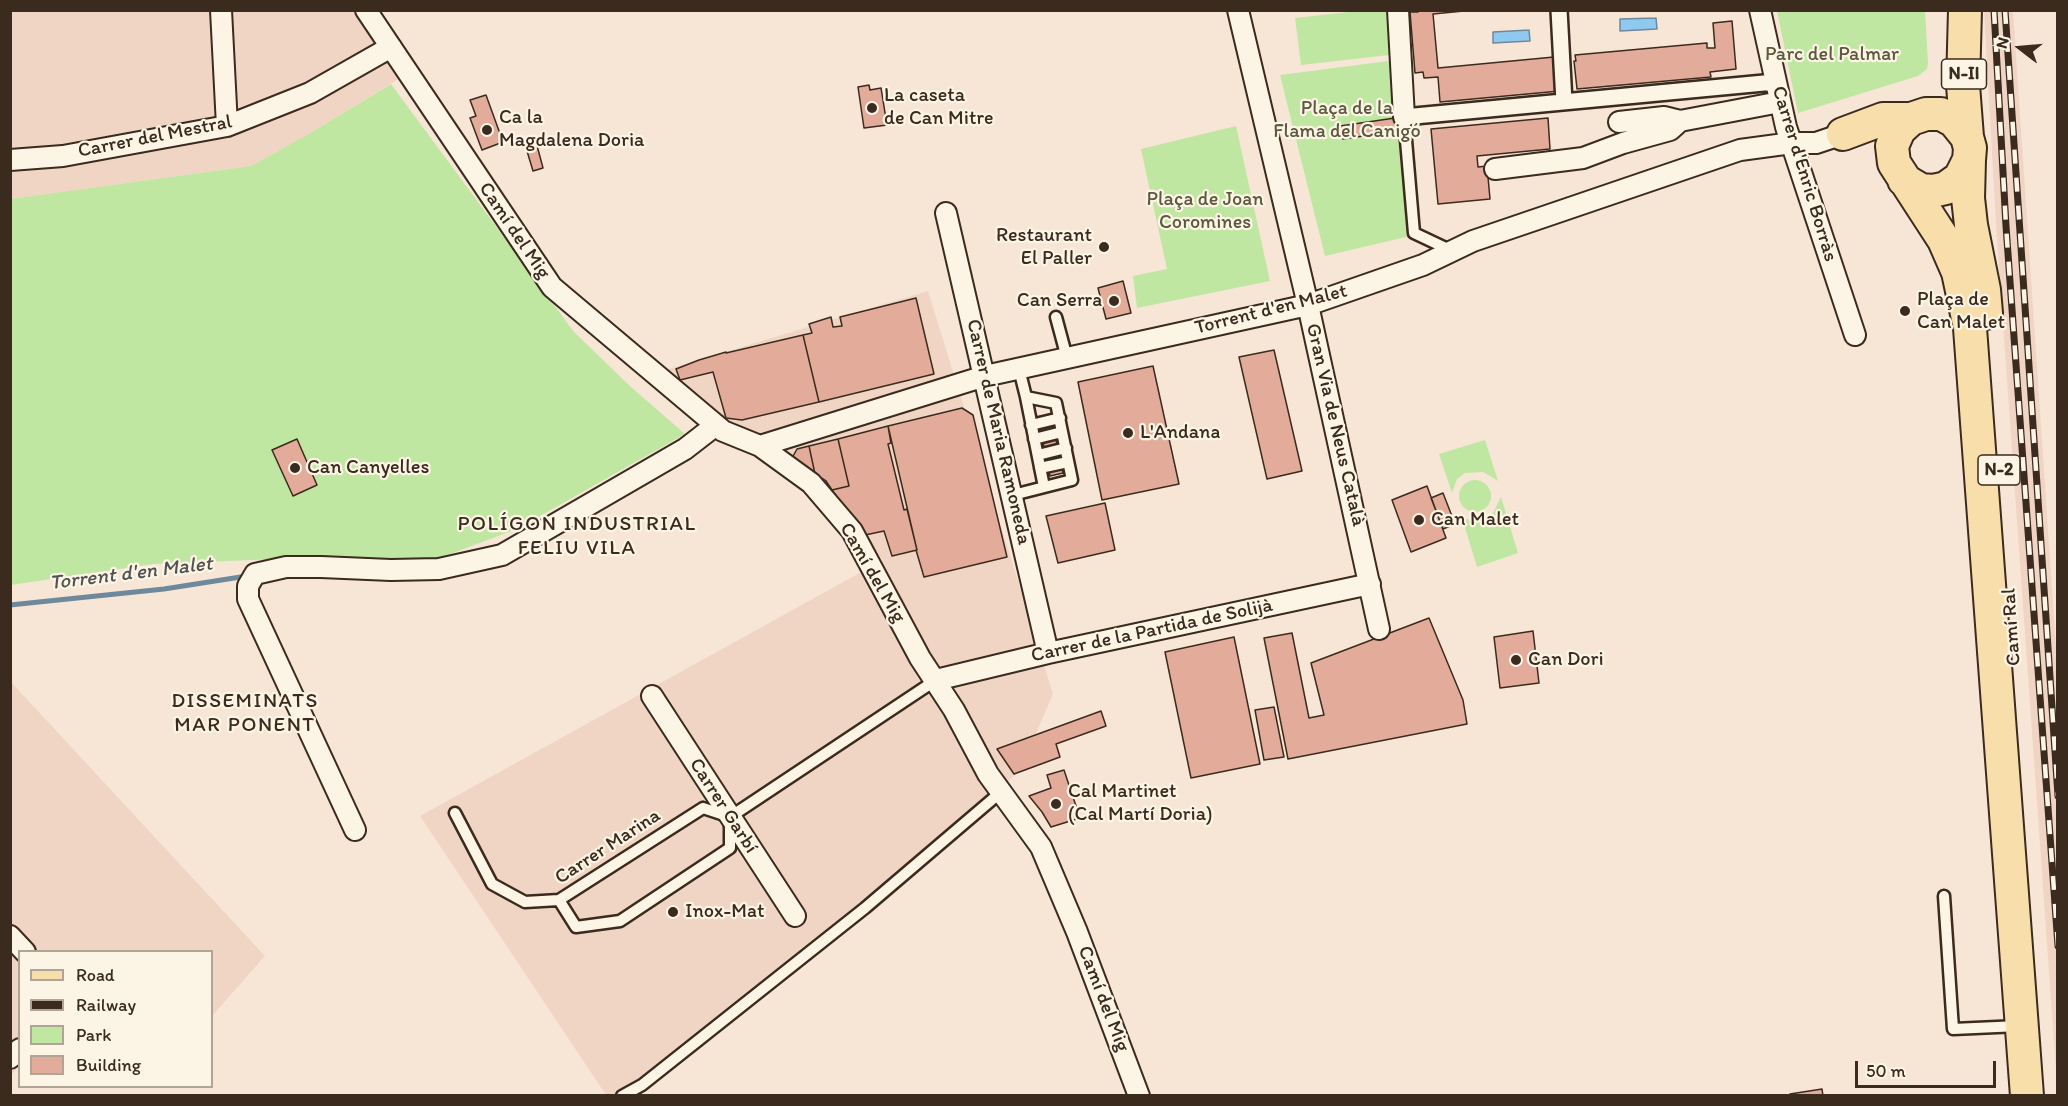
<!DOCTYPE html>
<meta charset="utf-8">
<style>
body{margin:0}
#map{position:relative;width:2068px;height:1106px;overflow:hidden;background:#f7e6d6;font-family:Itim,sans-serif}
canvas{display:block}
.frame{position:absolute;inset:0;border:12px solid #3b2a1e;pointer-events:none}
.legend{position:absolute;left:18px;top:950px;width:195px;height:138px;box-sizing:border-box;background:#fcf5e5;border:2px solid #afa495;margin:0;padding:8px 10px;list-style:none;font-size:18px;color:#3b2a1e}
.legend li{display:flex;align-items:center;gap:12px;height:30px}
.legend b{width:30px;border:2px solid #afa495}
.north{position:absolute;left:1990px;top:18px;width:60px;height:60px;-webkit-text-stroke:4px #fcf5e5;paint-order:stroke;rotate:286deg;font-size:16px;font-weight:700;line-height:24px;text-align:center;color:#3b2a1e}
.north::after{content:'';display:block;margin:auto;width:21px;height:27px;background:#3b2a1e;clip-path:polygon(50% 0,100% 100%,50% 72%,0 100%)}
.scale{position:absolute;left:1855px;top:1061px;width:141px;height:27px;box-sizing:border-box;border:3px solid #3b2a1e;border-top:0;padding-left:8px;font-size:18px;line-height:21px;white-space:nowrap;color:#3b2a1e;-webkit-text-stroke:4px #fcf5e5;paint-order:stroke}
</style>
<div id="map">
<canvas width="2068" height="1106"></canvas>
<div class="frame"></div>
<ul class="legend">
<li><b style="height:8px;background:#f8deab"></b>Road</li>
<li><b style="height:8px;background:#3b2a1e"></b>Railway</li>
<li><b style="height:16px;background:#bfe7a2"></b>Park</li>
<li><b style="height:16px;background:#e3ac9a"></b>Building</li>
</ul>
<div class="north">N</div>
<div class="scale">50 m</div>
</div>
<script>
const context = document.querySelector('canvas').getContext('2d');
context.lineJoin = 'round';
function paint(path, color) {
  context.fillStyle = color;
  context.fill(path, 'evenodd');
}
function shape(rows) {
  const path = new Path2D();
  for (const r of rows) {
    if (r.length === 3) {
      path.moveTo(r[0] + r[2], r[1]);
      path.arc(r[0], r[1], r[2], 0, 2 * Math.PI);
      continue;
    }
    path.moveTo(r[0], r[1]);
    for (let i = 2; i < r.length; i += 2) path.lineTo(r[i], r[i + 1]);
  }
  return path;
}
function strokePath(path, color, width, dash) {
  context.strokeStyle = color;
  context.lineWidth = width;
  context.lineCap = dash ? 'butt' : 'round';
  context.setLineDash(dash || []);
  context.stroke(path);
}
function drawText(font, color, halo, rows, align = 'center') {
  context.font = font + ' Itim,sans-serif';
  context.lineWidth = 4.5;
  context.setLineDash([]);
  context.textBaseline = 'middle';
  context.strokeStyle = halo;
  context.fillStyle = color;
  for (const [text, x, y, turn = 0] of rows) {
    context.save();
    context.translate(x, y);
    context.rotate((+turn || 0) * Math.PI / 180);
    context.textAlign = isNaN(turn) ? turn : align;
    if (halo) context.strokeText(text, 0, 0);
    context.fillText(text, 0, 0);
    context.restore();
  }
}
paint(shape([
 [10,11,373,11,413,70,310,133,251,166,11,199],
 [1984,11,2013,11,2057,662,2057,1085,1996,225],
 [928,291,1053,694,1020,771,641,1095,606,1095,420,816,883,560,665,370],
 [11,682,265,956,212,1016,212,952,20,952,19,1067,11,1075]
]), '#f1d5c4');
paint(shape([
 [1358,11,1386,11,1389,55,1301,65,1295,18],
 [1777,11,1925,11,1928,63,1927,69,1918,76,1798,113],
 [1396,60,1410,236,1325,256,1280,75],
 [391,84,574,332,631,387,685,434,517,529,434,560,276,559,153,564,11,585,10,199,251,166,310,133],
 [1236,126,1270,281,1137,308,1133,276,1167,269,1141,149],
 [1485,440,1498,481,1483,472,1465,473,1457,479,1452,493,1439,454],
 [1475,496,16],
 [1501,497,1518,553,1477,567,1462,518,1477,521,1492,515]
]), '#bfe7a2');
const water = shape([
 [1656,18,1657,29,1620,31,1620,19,1656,18],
 [1529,30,1530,41,1493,43,1493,32,1529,30]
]);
paint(water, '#90c9ef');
strokePath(water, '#6e899b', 1.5);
strokePath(shape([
 [10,605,164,589,247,576]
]), '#6e899b', 5);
const building = shape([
 [1418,10,1474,10,1433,14,1438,68,1554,57,1560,91,1440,102,1438,77,1424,78,1423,72,1415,73,1410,12,1418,12,1418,10],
 [1732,21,1736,69,1710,72,1711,77,1577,89,1574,61,1576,61,1575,55,1707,43,1707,48,1715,48,1713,23,1732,21],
 [869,85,870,90,881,88,887,125,864,128,858,87,869,85],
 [486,95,503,142,482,150,470,118,476,116,470,100,486,95],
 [1395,118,1397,131,1343,139,1340,126,1395,118],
 [1548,118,1550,149,1477,156,1478,167,1487,166,1490,199,1438,204,1431,129,1548,118],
 [535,138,543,168,533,171,524,141,535,138],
 [1123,281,1131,313,1106,319,1098,288,1123,281],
 [916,298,934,374,819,402,803,335,812,333,809,324,831,317,833,327,842,326,840,317,916,298],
 [803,335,819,402,742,420,726,418,713,372,680,380,676,369,699,360,726,352,726,353,803,335],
 [1274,350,1302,471,1267,479,1239,357,1274,350],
 [1153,366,1179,484,1102,500,1078,382,1153,366],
 [962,408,973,415,1007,557,924,577,916,550,917,550,888,426,962,408],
 [1051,416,1063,473,1050,476,1038,418,1051,416],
 [888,426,891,443,888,444,904,510,907,509,917,550,892,556,884,531,865,535,832,490,849,486,838,439,888,426],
 [297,439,317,485,293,496,272,450,297,439],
 [838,439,849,486,832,490,826,481,815,474,809,446,838,439],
 [809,446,815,474,792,458,797,449,809,446],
 [1427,486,1446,538,1411,552,1392,500,1427,486],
 [1443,493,1455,524,1443,529,1431,498,1443,493],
 [1105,503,1115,550,1058,563,1046,516,1105,503],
 [1429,618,1463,700,1467,724,1288,759,1264,638,1292,633,1309,718,1324,715,1311,663,1429,618],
 [1533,631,1539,683,1500,688,1494,637,1533,631],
 [1234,637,1260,764,1191,778,1165,652,1234,637],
 [1274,707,1284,757,1264,760,1255,710,1274,707],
 [1101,711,1106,726,1056,744,1060,757,1014,774,997,749,1101,711],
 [1064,770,1080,818,1051,827,1042,812,1029,796,1051,788,1047,775,1064,770],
 [1822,1089,1823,1096,1790,1096,1790,1094,1822,1089]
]);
paint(building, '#e3ac9a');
strokePath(building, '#3b2a1e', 1.5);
const service = shape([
 [1404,117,1414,233,1452,251],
 [1056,317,1067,358],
 [1026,397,1044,487],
 [1031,425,1060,418],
 [1034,439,1062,432],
 [1038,455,1066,448],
 [1040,468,1068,462],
 [1013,495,1072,480,1056,403,1026,397,1019,369],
 [703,808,730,817,730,848,620,921,576,927,559,900,703,808],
 [455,813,492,884,525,902,559,900],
 [730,817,936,680],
 [1944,896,1953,1029,2019,1026],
 [622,1096,642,1085,865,908,1001,792]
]);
const pedestrian = shape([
 [1559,10,1564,102],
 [1404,117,1764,83,1776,83]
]);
const minor = shape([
 [221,10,227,126],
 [366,10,552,287,723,431,760,446,811,483,852,531,920,658,954,710,988,774,1041,847,1077,932,1139,1096],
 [1238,10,1308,305,1379,629],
 [1398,10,1404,117],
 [1760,10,1786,127,1855,335],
 [1619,122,1664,117,1680,121,1780,102],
 [10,160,63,156,227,126,310,93,391,47],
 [1495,169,1583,158,1623,143,1670,130,1680,121],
 [946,213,1048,653],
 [760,446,985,376,1308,305,1423,265,1473,241,1740,150,1792,143,1816,143,1843,134],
 [936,680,1048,653,1370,584],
 [652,696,795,916],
 [355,830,248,599,248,586,255,574,286,567,321,567,391,570,439,569,502,555,685,449,716,425],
 [10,936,25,952],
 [10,1058,20,1049]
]);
const primary = shape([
 [1965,10,1963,85,1967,137],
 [1911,119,1899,130,1892,146,1894,163,1944,240,1958,272,1970,328,2027,1096],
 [1843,134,1883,119,1911,119,1926,114,1941,114,1954,121,1967,137,1970,148,1969,160,1960,178,1946,188,1933,191,1921,190,1904,180],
 [1969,160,1968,198,1971,225,1984,290,1986,313]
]);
strokePath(service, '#3b2a1e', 15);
strokePath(pedestrian, '#3b2a1e', 20);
strokePath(minor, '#3b2a1e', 24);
strokePath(primary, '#3b2a1e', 36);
strokePath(service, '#fcf5e5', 10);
strokePath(pedestrian, '#fcf5e5', 15);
strokePath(minor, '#fcf5e5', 20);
strokePath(primary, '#f8deab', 32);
const rail = shape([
 [1994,10,2006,226,2058,946],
 [2005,10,2058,796]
]);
strokePath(rail, '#3b2a1e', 7);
strokePath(rail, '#fcf5e5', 4.5, [14]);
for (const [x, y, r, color] of [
 [872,108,6,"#3b2a1e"],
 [487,130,6,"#3b2a1e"],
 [1104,247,6,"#3b2a1e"],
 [1114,301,6,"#3b2a1e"],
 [1905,311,6,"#3b2a1e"],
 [1128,433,6,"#3b2a1e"],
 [295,468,6,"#3b2a1e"],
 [1419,520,6,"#3b2a1e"],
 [1516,660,6,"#3b2a1e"],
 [1056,804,6,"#3b2a1e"],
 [673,912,6,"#3b2a1e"]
]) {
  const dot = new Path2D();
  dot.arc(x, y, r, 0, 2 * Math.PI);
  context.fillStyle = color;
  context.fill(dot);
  strokePath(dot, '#fcf5e5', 2);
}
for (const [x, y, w] of [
 [1964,74,45],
 [1999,470,42]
]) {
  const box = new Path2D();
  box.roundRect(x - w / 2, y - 15, w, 30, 4.5);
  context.fillStyle = '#fcf5e5';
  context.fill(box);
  strokePath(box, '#3b2a1e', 1.5);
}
drawText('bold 18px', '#3b2a1e', null, [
 ["N-II",1964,74],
 ["N-2",1999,470]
]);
drawText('20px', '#5c593f', '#fcf5e5', [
 ["Parc del Palmar",1832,55],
 ["Plaça de la",1347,109],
 ["Flama del Canigó",1347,132],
 ["Plaça de Joan",1205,200],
 ["Coromines",1205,223]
]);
drawText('20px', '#3b2a1e', '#fcf5e5', [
 ["La caseta",884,96],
 ["de Can Mitre",884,119],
 ["Ca la",499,118],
 ["Magdalena Doria",499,141],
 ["Restaurant",1092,236,"right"],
 ["El Paller",1092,259,"right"],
 ["Plaça de",1917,300],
 ["Can Malet",1917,323],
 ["Can Serra",1102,301,"right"],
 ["L'Andana",1140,433],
 ["Can Canyelles",307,468],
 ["Can Malet",1431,520],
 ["Can Dori",1528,660],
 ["Cal Martinet",1068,792],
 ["(Cal Martí Doria)",1068,815],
 ["Inox-Mat",685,912]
], 'left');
drawText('20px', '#3b2a1e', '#fcf5e5', [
 ["Carrer del Mestral",155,137,-11],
 ["Carrer d'Enric Borràs",1804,174,73],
 ["Camí del Mig",514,231,56],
 ["Torrent d'en Malet",1271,310,-14],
 ["Gran Via de Neus Català",1335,425,77],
 ["Carrer de Maria Ramoneda",998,432,77],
 ["Camí del Mig",872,573,60],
 ["Camí Ral",2012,627,-94],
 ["Carrer de la Partida de Solijà",1152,631,-12],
 ["Carrer Garbí",723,806,57],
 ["Carrer Marina",608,847,-33],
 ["Camí del Mig",1103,999,69]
]);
context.letterSpacing = '1.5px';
drawText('21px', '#3b2a1e', '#fcf5e5', [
 ["POLÍGON INDUSTRIAL",577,525],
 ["FELIU VILA",577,549],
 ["DISSEMINATS",245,702],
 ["MAR PONENT",245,726]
]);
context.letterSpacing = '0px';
drawText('italic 21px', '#505252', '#fcf5e5', [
 ["Torrent d'en Malet",131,574,-7]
]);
</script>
